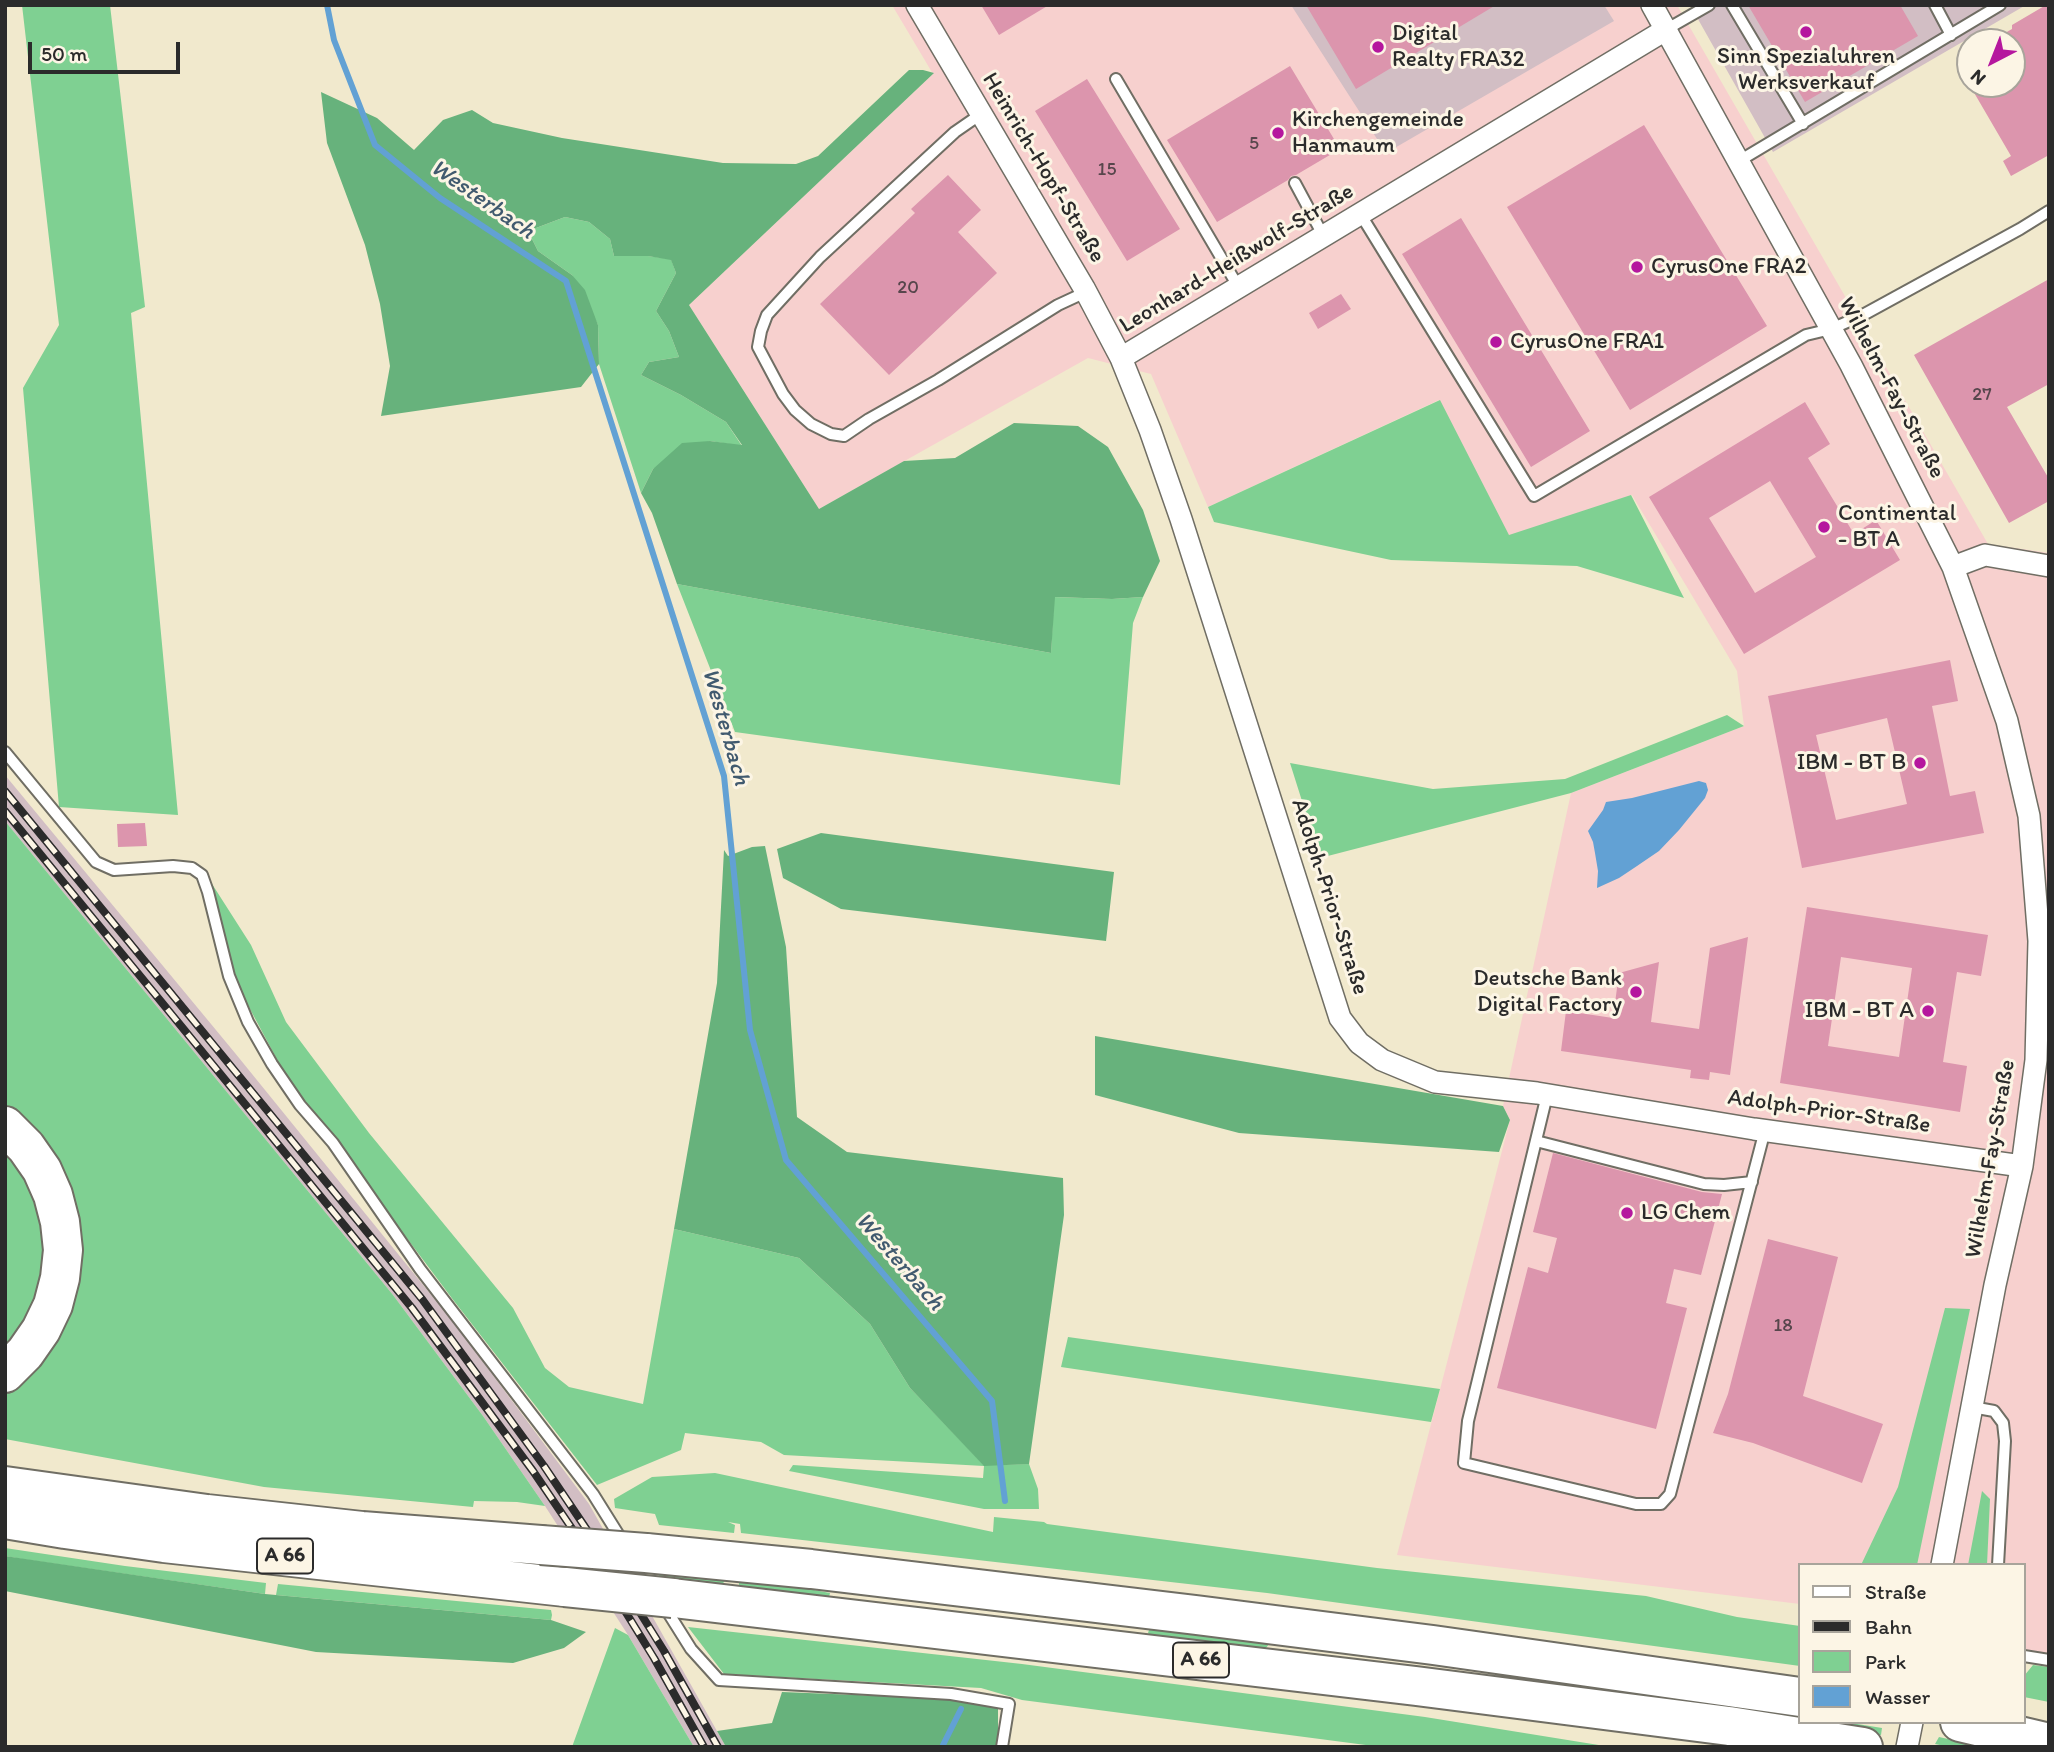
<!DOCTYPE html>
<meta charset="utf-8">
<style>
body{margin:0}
#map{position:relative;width:2054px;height:1752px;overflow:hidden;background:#f1e9cd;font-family:Itim,sans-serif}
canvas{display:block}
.frame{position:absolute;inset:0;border:7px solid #2b2b2b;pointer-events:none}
.legend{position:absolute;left:1798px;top:1563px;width:228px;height:161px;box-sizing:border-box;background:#fcf5e5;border:2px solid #a8a49b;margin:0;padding:9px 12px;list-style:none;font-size:21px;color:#2b2b2b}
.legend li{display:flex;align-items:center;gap:14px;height:35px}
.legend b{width:35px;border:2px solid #a8a49b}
.north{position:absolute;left:1956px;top:28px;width:70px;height:70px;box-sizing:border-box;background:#fcf5e5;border:2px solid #a8a49b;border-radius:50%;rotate:222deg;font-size:19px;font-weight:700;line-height:28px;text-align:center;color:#2b2b2b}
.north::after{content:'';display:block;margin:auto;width:24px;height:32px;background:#b5179e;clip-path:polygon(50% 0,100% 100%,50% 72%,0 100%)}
.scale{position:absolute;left:28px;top:42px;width:152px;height:32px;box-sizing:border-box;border:4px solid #2b2b2b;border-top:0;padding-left:9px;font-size:21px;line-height:24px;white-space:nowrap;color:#2b2b2b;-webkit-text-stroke:5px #fcf5e5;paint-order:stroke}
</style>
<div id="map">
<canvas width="2054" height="1752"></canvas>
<div class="frame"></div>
<ul class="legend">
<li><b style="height:9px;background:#fff"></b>Straße</li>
<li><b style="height:9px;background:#2b2b2b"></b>Bahn</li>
<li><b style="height:19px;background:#7fd092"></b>Park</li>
<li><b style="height:19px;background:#62a1d4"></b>Wasser</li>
</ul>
<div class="north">N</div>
<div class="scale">50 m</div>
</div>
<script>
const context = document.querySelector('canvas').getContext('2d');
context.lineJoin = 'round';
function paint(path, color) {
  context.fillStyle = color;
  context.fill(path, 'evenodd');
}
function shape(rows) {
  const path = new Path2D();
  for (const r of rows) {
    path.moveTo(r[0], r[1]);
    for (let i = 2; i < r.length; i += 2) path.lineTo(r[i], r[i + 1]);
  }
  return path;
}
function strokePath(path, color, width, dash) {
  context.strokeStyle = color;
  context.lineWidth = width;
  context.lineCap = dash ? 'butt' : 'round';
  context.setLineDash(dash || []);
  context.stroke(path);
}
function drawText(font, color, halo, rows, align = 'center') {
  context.font = font + ' Itim,sans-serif';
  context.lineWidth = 6;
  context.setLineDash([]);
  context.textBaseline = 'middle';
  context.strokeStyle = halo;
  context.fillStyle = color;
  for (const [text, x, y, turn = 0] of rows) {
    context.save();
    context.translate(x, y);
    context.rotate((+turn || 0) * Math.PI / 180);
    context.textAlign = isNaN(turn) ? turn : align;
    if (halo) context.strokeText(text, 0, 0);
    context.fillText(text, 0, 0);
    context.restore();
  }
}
paint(shape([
 [892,5,1677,5,1988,544,2049,553,2049,1664,2024,1661,2024,1565,1800,1565,1800,1604,1397,1555,1510,1120,1503,1106,1571,793,1744,726,1737,671,1632,495,1509,536,1439,400,1208,507,1151,374,1088,358,819,509,689,305,933,74]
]), '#f7d0ce');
paint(shape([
 [1291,5,1604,5,1614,21,1386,153],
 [1690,5,2026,5,1773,152],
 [5,775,235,1053,454,1323,589,1504,726,1747,694,1747,628,1635,545,1506,483,1416,393,1295,5,821]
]), '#d2bec4');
paint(shape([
 [22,5,110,5,145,307,131,313,178,815,59,807,23,388,59,325],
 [565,217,589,222,610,239,614,256,648,256,671,259,676,273,656,311,669,331,679,357,649,362,641,375,681,395,726,422,742,446,710,441,653,469,641,493,599,364,598,325,572,275,538,251,528,231],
 [1440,400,1509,535,1631,495,1684,598,1577,566,1391,560,1214,522,1208,507],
 [677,584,1051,653,1054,597,1112,599,1143,597,1133,623,1120,785,735,732],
 [1727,715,1744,726,1571,793,1320,858,1290,763,1433,789,1565,779],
 [5,821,393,1295,483,1416,545,1506,517,1502,474,1501,473,1507,264,1487,5,1439,5,1391,70,1292,5,1110],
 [205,873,251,945,286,1022,369,1133,513,1308,545,1368,569,1387,643,1404,674,1229,799,1258,870,1324,910,1388,984,1465,1029,1464,1038,1489,1039,1509,984,1509,789,1471,793,1465,983,1478,984,1466,784,1455,761,1442,685,1433,681,1450,597,1485,454,1301,288,1080,236,983],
 [5,1139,22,1156,55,1261,5,1360],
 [1945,1308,1970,1309,1917,1565,1861,1565,1898,1487],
 [1068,1337,1440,1389,1431,1422,1061,1367],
 [715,1473,993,1532,994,1517,1044,1522,1047,1524,1377,1568,1646,1596,1737,1617,1800,1626,1800,1666,1267,1593,741,1533,740,1524,728,1522,735,1525,734,1533,659,1525,655,1514,615,1508,614,1499,652,1477],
 [1982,1491,1990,1499,1987,1565,1968,1565],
 [5,1548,125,1566,266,1583,265,1594,22,1559,5,1556],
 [658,1574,725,1581,722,1584,725,1588,663,1581],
 [739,1582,798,1587,830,1593,829,1597,739,1589],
 [278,1584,551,1610,552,1615,551,1620,276,1595],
 [688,1627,1022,1664,1425,1717,1611,1747,1381,1747,1022,1700,981,1688,724,1674],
 [615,1628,628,1635,694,1747,572,1747],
 [1149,1630,1196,1633,1270,1643,1265,1649,1150,1635,1148,1633],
 [2033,1665,2049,1667,2049,1702,2024,1697,2024,1676],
 [1648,1693,1800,1715,1800,1722,1845,1722,1882,1728,1881,1735,1768,1718,1649,1697],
 [1939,1737,1985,1747,1949,1747,1935,1744]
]), '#7fd092');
paint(shape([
 [909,70,923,70,934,73,689,305,819,509,904,461,955,458,1014,423,1078,426,1108,447,1143,510,1160,561,1143,597,1112,599,1055,597,1051,653,677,584,652,513,641,493,653,469,682,443,710,441,742,445,726,422,681,395,641,375,649,362,679,357,669,331,656,311,676,273,671,260,648,256,614,256,610,239,589,222,565,217,528,231,538,251,572,275,585,290,598,325,599,364,581,387,381,416,390,366,380,304,365,245,327,143,321,92,377,118,414,150,443,120,472,110,493,123,562,138,723,163,796,164,818,156],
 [821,833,1114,872,1106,941,841,909,783,878,777,849],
 [765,846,786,947,797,1117,847,1152,1063,1178,1064,1215,1029,1464,984,1466,910,1388,870,1324,799,1258,674,1229,717,983,724,850,728,856,752,847],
 [1095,1036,1503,1106,1510,1120,1499,1152,1239,1133,1095,1095],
 [5,1556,265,1594,551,1620,586,1632,564,1648,513,1663,316,1652,5,1591],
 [782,1692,982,1700,998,1704,998,1747,726,1747,717,1731,772,1723]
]), '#67b27c');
paint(shape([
 [1699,781,1706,783,1708,790,1705,798,1679,830,1659,851,1637,866,1619,878,1597,888,1598,871,1595,853,1593,842,1588,831,1603,810,1606,802,1632,798]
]), '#62a1d4');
strokePath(shape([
 [327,5,334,40,375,145,440,198,566,281,724,776,750,1030,786,1160,992,1401,1005,1501],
 [942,1747,961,1709]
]), '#62a1d4', 6);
paint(shape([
 [981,5,1049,5,999,35],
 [1306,5,1496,5,1356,89],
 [1748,5,1900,5,1918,36,1805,102],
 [2046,5,2049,5,2049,155,2011,176,2003,161,2011,156,1969,84,2012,84,2012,42,1989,42,2012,29,2012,25],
 [1290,66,1340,149,1296,175,1291,176,1288,180,1217,222,1167,140],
 [1087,79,1180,229,1127,261,1035,111],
 [1644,125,1767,326,1630,410,1507,207],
 [948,175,981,210,958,232,997,273,889,375,820,304,915,213,911,209],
 [1461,218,1590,431,1531,467,1402,254],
 [2049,279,2049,384,2007,407,2049,479,2049,501,2009,523,1914,355],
 [1341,294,1351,309,1318,329,1309,313],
 [1805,402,1830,444,1808,458,1854,534,1876,520,1900,560,1744,654,1649,497],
 [1770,481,1816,557,1755,593,1709,518],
 [1950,660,1958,701,1932,706,1950,796,1975,791,1984,833,1802,868,1768,696],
 [1887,718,1907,804,1836,820,1816,735],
 [145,823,147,846,118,847,117,824],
 [1807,907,1988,935,1981,976,1957,972,1943,1062,1967,1066,1960,1112,1780,1083],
 [1841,957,1912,968,1899,1057,1828,1046],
 [1748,937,1730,1075,1710,1072,1709,1080,1690,1078,1691,1070,1561,1051,1566,1011,1613,1018,1619,973,1659,962,1651,1022,1699,1029,1710,948],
 [1553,1153,1702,1192,1722,1194,1701,1275,1674,1269,1666,1303,1687,1308,1656,1429,1497,1388,1528,1267,1548,1273,1557,1238,1533,1232],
 [1768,1239,1838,1257,1803,1396,1883,1424,1862,1483,1753,1443,1713,1433,1728,1394]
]), '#dc95ad');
const lane = shape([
 [1732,5,1803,124],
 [1935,5,1951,35],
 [1667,29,1709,5],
 [1116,79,1239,288],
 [981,114,955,132,820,257,767,315,761,331,758,347,783,394,795,410,811,424,831,434,844,436,869,419,938,380,1058,305,1086,292],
 [1739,161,2000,5],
 [1295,183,1324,237],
 [1361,215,1534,496,1806,335,1831,329,1861,316,2020,229,2049,211],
 [5,752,96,862,114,870,173,866,192,868,202,875,208,892,229,976,248,1022,272,1064,300,1105,333,1143,420,1269,593,1494,623,1542],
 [1547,1095,1468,1421,1464,1463,1636,1504,1661,1504,1670,1494,1765,1130],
 [1536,1141,1704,1184,1724,1185,1752,1182],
 [1972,1407,1994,1411,2003,1423,2005,1441,1998,1565],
 [664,1606,691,1649,719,1680,951,1694,1009,1704,1002,1747],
 [2024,1656,2049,1660]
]);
const street = shape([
 [917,5,1084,288,1121,358,1150,430,1181,519,1340,1018,1359,1043,1382,1060,1435,1082,1537,1093,1754,1129,2022,1166],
 [1652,5,1851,365,1953,567,2007,721,2029,816,2039,941,2036,1060,2022,1166,1995,1285,1942,1565],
 [1121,358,1667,29],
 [1953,567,1985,555,2049,566],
 [1907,1747,1912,1722]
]);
const highway = shape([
 [5,1126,26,1147,42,1170,53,1195,60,1222,63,1250,60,1278,53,1305,41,1330,25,1353,5,1373],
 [5,1486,207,1514,362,1531,541,1545],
 [5,1519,65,1529,164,1543,565,1587],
 [646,1553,811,1569,1196,1615,1433,1645,1800,1697],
 [673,1598,1416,1686,1729,1726,1863,1747],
 [1960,1722,2049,1743]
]);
strokePath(lane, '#706e64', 14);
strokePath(street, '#706e64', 24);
strokePath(highway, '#706e64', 42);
strokePath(lane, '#fff', 10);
strokePath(street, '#fff', 21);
strokePath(highway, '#fff', 38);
const rail = shape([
 [5,791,422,1299,544,1466,606,1558,664,1651,718,1747],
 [5,811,412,1308,533,1471,596,1564,654,1658,704,1747]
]);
strokePath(rail, '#2b2b2b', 8);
strokePath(rail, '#fcf5e5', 5, [16]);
const highwayBridge = shape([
 [541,1545,646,1553],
 [565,1587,673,1598]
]);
strokePath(highwayBridge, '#706e64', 42, []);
strokePath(highwayBridge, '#fff', 38);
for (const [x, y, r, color] of [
 [1806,32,7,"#b5179e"],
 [1378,47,7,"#b5179e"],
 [1278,133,7,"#b5179e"],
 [1637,267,7,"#b5179e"],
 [1496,342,7,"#b5179e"],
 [1824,527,7,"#b5179e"],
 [1920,763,7,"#b5179e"],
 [1636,992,7,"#b5179e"],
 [1928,1011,7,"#b5179e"],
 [1627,1213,7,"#b5179e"]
]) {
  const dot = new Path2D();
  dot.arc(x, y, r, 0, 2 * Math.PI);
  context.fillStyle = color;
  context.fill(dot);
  strokePath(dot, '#fcf5e5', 2.5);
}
drawText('19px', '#57464c', null, [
 ["5",1254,144],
 ["15",1107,170],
 ["20",908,288],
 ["27",1982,395],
 ["18",1783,1326]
]);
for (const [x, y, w] of [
 [285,1556,56],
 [1201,1660,56]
]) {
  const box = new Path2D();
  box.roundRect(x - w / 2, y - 17.5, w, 35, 5);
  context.fillStyle = '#fcf5e5';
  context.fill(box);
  strokePath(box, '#2b2b2b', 2);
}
drawText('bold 21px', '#2b2b2b', null, [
 ["A 66",285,1556],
 ["A 66",1201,1660]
]);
drawText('23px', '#2b2b2b', '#fcf5e5', [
 ["Digital",1392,34],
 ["Realty FRA32",1392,60],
 ["Sinn Spezialuhren",1806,57,"center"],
 ["Werksverkauf",1806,83,"center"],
 ["Kirchengemeinde",1292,120],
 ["Hanmaum",1292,146],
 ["CyrusOne FRA2",1651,267],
 ["CyrusOne FRA1",1510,342],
 ["Continental",1838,514],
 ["- BT A",1838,540],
 ["IBM - BT B",1906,763,"right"],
 ["Deutsche Bank",1622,979,"right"],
 ["Digital Factory",1622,1005,"right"],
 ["IBM - BT A",1914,1011,"right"],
 ["LG Chem",1641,1213]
], 'left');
drawText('23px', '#2b2b2b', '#fcf5e5', [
 ["Heinrich-Hopf-Straße",1043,168,59],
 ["Leonhard-Heißwolf-Straße",1237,259,-31],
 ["Wilhelm-Fay-Straße",1891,388,62],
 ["Adolph-Prior-Straße",1329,897,72],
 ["Adolph-Prior-Straße",1829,1112,8],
 ["Wilhelm-Fay-Straße",1991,1159,-80]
]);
drawText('italic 24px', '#415a6f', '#fcf5e5', [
 ["Westerbach",482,200,35],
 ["Westerbach",725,727,74],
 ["Westerbach",899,1262,49]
]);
</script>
